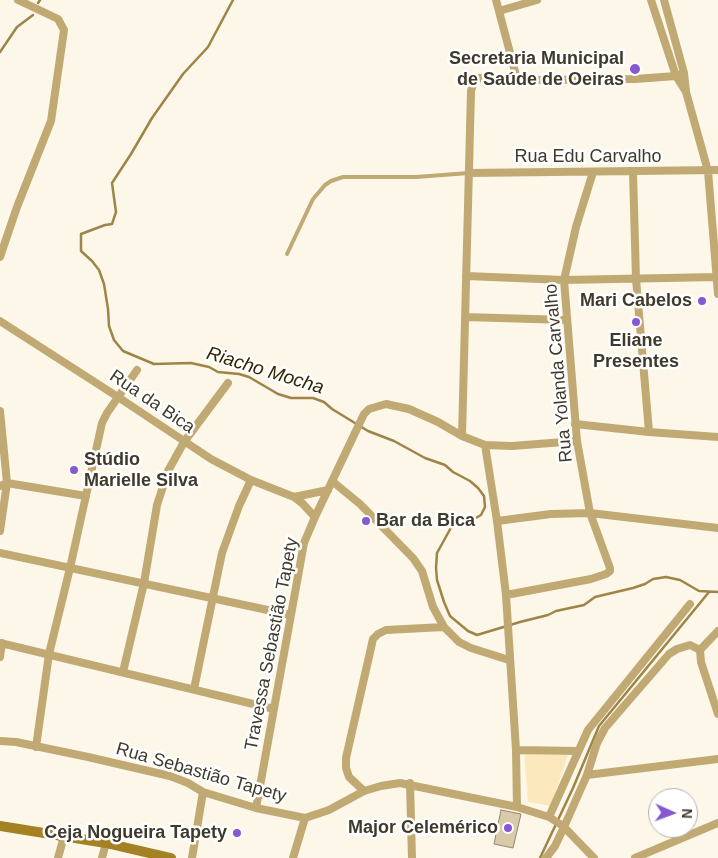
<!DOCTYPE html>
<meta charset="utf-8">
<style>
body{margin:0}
#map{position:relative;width:718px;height:858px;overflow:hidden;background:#fdf7e9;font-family:Arial,sans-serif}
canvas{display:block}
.north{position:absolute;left:648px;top:788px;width:50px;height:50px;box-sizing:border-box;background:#fff;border:1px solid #b2b0ab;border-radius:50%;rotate:92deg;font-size:14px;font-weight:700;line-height:20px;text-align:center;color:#3f3a2c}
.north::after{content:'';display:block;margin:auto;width:18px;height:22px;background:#8659d2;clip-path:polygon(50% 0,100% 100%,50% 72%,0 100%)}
</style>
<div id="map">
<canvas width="718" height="858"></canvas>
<div class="north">N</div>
</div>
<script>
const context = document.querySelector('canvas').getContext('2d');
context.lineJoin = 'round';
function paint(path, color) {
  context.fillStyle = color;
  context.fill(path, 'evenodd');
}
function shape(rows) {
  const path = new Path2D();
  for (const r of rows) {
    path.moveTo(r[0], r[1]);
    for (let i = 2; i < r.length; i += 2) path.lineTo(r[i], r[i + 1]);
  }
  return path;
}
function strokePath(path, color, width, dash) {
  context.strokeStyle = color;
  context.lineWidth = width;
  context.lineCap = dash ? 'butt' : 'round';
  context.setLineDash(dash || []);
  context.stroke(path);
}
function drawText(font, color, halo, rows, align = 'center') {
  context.font = font + ' Arial,sans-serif';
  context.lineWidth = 5;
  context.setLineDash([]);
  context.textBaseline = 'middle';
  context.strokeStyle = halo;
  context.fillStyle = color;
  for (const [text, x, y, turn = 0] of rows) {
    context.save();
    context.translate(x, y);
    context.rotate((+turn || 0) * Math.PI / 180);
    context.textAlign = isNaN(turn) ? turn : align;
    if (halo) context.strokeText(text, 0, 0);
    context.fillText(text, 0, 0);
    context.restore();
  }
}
paint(shape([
 [524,753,568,755,551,806,528,802]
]), '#fbe8bc');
strokePath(shape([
 [233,0,208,47,183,74,152,118,131,154,112,183,116,212,112,224,105,225,81,234,81,251,92,261,99,270,104,284,108,309,109,326,114,340,123,351,154,364,191,363,209,367,218,372,239,374,249,377,278,394,291,398,313,398,324,402,332,409,368,431,394,441,425,458,445,465,453,472,470,481,478,488,484,496,485,507,481,515,474,519,459,517,453,524,437,553,436,568,437,580,444,602,450,616,468,631,477,635,520,622,548,615,556,611,584,605,595,597,633,588,645,584,653,579,666,577,680,580,699,591,718,592],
 [38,3,40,0],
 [0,52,17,27,33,15],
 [540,858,573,788,599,726,709,592]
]), '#9e8446', 2.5);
const building = shape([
 [501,810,521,814,513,848,494,844,501,810]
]);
paint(building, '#d9cba9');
strokePath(building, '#958767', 1);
strokePath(shape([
 [287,254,313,199,325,185,331,181,343,177,416,177,469,173]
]), '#c0a973', 4);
strokePath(shape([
 [496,0,517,79],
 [651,0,676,76,685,90],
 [664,0,684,73,686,92,708,171,718,294],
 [499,11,537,0],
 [633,172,636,279,649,432],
 [469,173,718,170],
 [0,257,17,207,51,121,64,30,58,19,18,0],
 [466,276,564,280,716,277],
 [465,317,566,320],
 [0,321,118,397,211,459,251,480,294,497,302,503,315,517],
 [0,411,7,483,0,531],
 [575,424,649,432,718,437],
 [462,436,471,91,474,81,478,78,542,80,635,79,676,76,684,73],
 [485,445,497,521,506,595,516,750,517,807],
 [332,481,360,504,413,558,422,571,433,607,444,627,459,642,471,648,509,660],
 [0,486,7,483,86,496],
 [294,497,328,490],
 [497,521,551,514,590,513,718,528],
 [0,553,291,615],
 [506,595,591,579,606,574,610,571,610,568,590,513,577,441,564,280,576,227,593,172],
 [0,643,274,709],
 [700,650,701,662,718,714],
 [700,650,718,631],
 [0,657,2,643],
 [123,672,144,583,157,505,168,471,184,442,228,383],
 [194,689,222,553,239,506,251,480],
 [0,741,16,742,88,757,170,776,188,783,203,792,256,808,305,818],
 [36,747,49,654,70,568,102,423,107,413,137,370],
 [516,750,578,751],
 [587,775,718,759],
 [410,783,412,858],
 [364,791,349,777,346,768,346,758,373,639,378,634,386,630,444,627],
 [256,808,304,543,315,517,364,414,369,409,386,404,409,409,438,422,462,436,485,445,512,446,577,441],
 [549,817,588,730,690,604],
 [58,858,64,836],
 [102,858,106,843],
 [192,858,203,792],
 [293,858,305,818,329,810,364,791,381,786,400,783,517,807,549,817,563,826,594,858],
 [546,858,555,846,564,827,587,775,597,743,605,728,669,654,677,649,690,645,700,650],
 [635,858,718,823]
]), '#c0a973', 8);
strokePath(shape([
 [0,826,106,843,171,858]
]), '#a48122', 10);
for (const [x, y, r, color] of [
 [635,69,6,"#8659d2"],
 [702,301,5,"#8659d2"],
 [636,322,5,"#8659d2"],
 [74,470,5,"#8659d2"],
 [366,521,5,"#8659d2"],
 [508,828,5,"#8659d2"],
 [237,833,5,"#8659d2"]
]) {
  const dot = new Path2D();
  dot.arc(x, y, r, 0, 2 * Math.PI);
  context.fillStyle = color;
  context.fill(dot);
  strokePath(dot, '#fff', 2);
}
drawText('bold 18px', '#3f3a2c', '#fff', [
 ["Secretaria Municipal",624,59],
 ["de Saúde de Oeiras",624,80],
 ["Mari Cabelos",692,301],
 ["Eliane",636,341,"center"],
 ["Presentes",636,362,"center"],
 ["Stúdio",84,460,"left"],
 ["Marielle Silva",84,481,"left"],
 ["Bar da Bica",376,521,"left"],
 ["Major Celemérico",498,828],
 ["Ceja Nogueira Tapety",227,833]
], 'right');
drawText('18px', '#3f3a2c', '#fff', [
 ["Rua Edu Carvalho",588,157],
 ["Rua Yolanda Carvalho",559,373,-95],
 ["Rua da Bica",152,402,34],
 ["Travessa Sebastião Tapety",272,644,-79],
 ["Rua Sebastião Tapety",201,773,16]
]);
drawText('italic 19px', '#352701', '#fff', [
 ["Riacho Mocha",265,371,17]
]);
</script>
